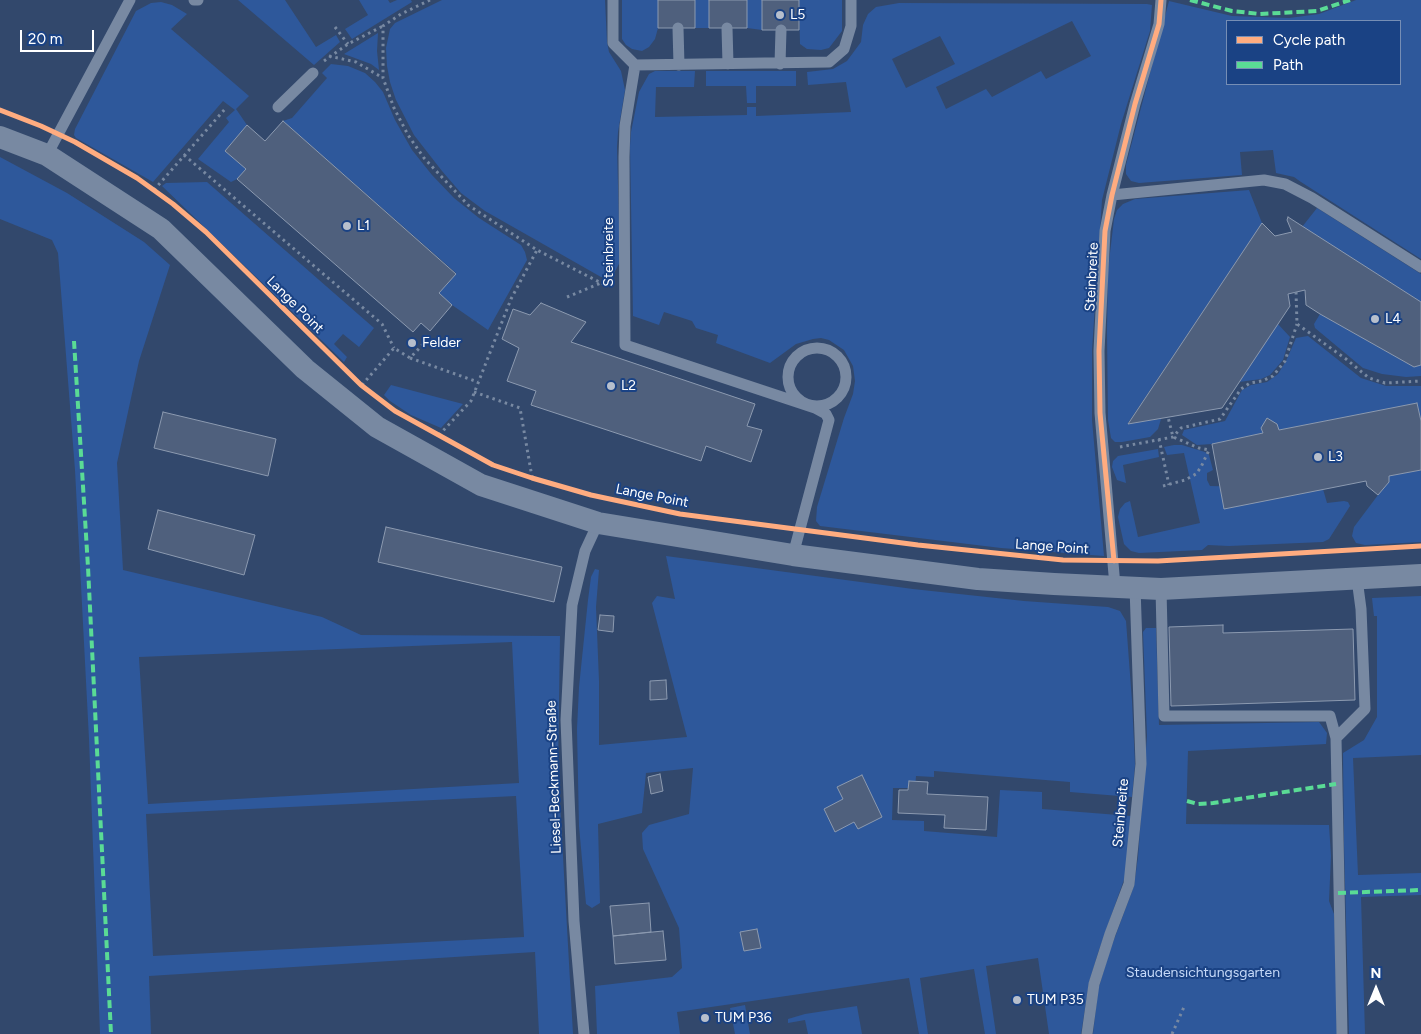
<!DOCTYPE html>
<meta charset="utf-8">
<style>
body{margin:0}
#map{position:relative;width:1421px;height:1034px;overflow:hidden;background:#32486c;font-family:Figtree,sans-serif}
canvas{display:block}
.legend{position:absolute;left:1226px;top:20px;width:175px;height:65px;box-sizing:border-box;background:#1a4284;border:1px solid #768eb5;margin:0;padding:6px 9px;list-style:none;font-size:15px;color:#fff}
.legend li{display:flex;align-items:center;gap:10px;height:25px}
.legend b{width:25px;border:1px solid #768eb5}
.north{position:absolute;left:1351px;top:964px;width:50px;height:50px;-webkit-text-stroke:4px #1a4284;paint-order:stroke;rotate:0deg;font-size:14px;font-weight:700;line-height:20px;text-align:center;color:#fff}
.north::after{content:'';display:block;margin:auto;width:18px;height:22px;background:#fff;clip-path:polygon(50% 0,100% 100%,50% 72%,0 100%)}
.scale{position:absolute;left:20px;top:30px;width:74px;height:22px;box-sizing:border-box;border:2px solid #fff;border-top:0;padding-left:6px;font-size:15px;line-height:18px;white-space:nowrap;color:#fff;-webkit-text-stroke:4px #1a4284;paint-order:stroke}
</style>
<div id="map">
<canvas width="1421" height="1034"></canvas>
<ul class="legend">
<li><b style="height:6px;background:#ffac80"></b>Cycle path</li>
<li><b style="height:6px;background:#5adb95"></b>Path</li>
</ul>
<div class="north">N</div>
<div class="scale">20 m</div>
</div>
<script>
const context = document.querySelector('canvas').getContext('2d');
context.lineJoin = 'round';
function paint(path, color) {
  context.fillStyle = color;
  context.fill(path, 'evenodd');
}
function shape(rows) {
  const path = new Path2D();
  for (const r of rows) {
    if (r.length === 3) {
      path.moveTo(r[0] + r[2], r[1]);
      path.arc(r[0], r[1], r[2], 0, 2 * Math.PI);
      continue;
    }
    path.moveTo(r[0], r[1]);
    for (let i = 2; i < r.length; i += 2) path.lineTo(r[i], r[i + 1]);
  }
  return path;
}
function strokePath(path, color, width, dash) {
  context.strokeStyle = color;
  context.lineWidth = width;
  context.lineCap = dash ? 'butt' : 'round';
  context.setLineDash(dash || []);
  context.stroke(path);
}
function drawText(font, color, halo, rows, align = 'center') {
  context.font = font + ' Figtree,sans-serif';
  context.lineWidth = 4;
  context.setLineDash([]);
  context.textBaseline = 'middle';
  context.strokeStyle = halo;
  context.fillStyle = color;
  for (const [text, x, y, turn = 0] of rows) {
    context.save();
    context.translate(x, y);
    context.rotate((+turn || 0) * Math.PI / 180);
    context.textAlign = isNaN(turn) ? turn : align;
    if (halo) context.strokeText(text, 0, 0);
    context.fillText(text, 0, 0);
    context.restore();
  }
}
paint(shape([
 [238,0,285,0,316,47,336,35,340,42,314,65],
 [359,0,388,0,390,3,397,0,411,0,412,2,352,39,345,29,368,15],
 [442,0,605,0,607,42,609,52,621,71,625,90,618,132,617,147,620,262,613,275,609,277,601,277,485,211,461,193,442,171,414,135,396,100,390,82,387,66,386,48,390,29,395,23],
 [622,0,658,0,658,28,655,39,649,47,642,51,632,49,626,45,622,39],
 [695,0,709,0,709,28,695,28],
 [747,0,762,0,762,30,747,28],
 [799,0,842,0,842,31,829,48,821,50,807,49,800,44],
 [1356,0,1421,0,1421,259,1301,182,1294,177,1276,173,1273,150,1240,152,1242,175,1139,183,1131,181,1126,174,1126,165,1169,1,1232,16,1289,18,1319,14],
 [1227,21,1400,21,1400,84,1227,84],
 [161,2,172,5,187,14,171,29,249,96,236,109,247,125,225,151,246,169,237,179,231,182,198,159,229,122,226,118,235,110,223,101,153,182,76,138,74,135,75,129,136,11,151,3],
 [899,3,1147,4,1152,5,1150,31,1121,124,1102,200,1092,350,1092,420,1104,556,1001,548,820,526,816,521,817,507,844,418,853,394,855,381,853,366,844,350,829,340,821,338,813,339,796,344,770,363,716,343,718,335,696,328,692,321,664,312,659,325,633,316,630,146,631,132,639,92,649,74,655,71,695,71,694,87,656,87,655,117,747,115,747,107,756,107,756,116,851,112,846,82,808,85,807,72,833,69,847,61,861,42,863,25,868,14,876,7],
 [1072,21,1091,56,1046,79,1041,71,992,97,986,89,946,109,936,87],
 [940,36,955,64,906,88,892,59],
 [378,33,377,51,379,70,371,64,344,54],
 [331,64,348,66,365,73,375,82,383,92,395,120,412,150,432,175,454,198,479,218,521,245,525,252,527,260,488,330,452,305,439,293,456,273,283,121,292,118,327,78,322,73],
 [706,71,796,71,796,86,756,86,756,103,747,103,746,86,706,86],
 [0,157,67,193,144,242,170,265,139,361,117,463,123,570,322,617,361,635,560,636,558,768,573,1034,539,1034,535,952,149,976,151,1034,100,1034,89,739,75,470,58,253,52,240,0,219],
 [512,642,519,783,148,804,139,657],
 [516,796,524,937,153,956,146,814],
 [207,182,374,328,359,347,343,334,334,344,347,357,344,362,162,186,166,183],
 [1249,190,1262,223,1128,423,1161,419,1158,429,1150,437,1122,442,1115,442,1111,438,1108,420,1107,331,1108,270,1114,219,1117,210,1123,204,1135,199],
 [1317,208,1421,274,1421,302,1302,227],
 [1320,314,1414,367,1421,365,1421,376,1406,377,1382,374,1363,368,1315,328,1314,324],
 [1277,323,1290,337,1283,360,1270,375,1261,379,1239,382],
 [1308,336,1361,378,1386,386,1421,386,1421,421,1417,403,1279,430,1261,428,1263,433,1212,444,1197,445,1182,435,1184,430,1225,421,1242,390,1251,385,1267,382,1278,374,1286,361,1296,338],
 [391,385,463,404,441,428,411,415,390,401,384,395],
 [1174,445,1182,445,1205,452,1209,455,1213,470,1207,473,1207,480,1210,486,1323,489,1327,503,1344,501,1348,502,1350,506,1329,539,1323,542,1229,546,1208,545,1202,550,1139,553,1131,551,1124,544,1118,517,1120,509,1125,503,1130,501,1138,537,1200,523,1184,453,1167,455,1164,447],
 [1158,449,1159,457,1123,465,1126,483,1117,480,1112,467,1113,461,1118,456],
 [1421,470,1421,542,1365,545,1356,543,1352,536,1354,527,1378,495,1389,476],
 [666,556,913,589,1024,601,1108,607,1120,611,1126,621,1132,701,1135,765,1132,797,1070,792,1070,782,934,771,934,777,916,776,915,788,893,788,892,820,924,821,924,831,997,837,1000,790,1042,792,1042,809,1131,816,1126,874,1098,953,1089,983,1081,1034,1049,1034,1038,958,986,966,996,1034,985,1034,974,969,920,978,928,1034,919,1034,909,978,677,1012,680,1034,597,1034,595,986,672,977,682,968,679,928,643,849,642,833,649,825,689,814,693,768,646,773,642,813,598,824,600,903,592,908,586,904,579,826,577,729,579,687,588,600,591,577,595,569,599,570,596,607,599,681,599,745,687,737,652,603,657,596,675,599],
 [1421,596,1421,755,1353,758,1358,875,1421,873,1421,895,1361,897,1365,1034,1349,1034,1344,844,1343,753,1364,740,1377,717,1377,616,1374,616,1372,598],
 [1146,628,1156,628,1159,725,1319,722,1327,733,1326,744,1188,751,1186,824,1329,825,1331,856,1329,901,1334,914,1335,925,1337,1034,1093,1034,1098,990,1109,953,1134,886,1138,857,1147,736,1143,632],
 [745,1005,750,1034,735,1034,730,1008],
 [857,1006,862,1034,808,1034,805,1020,788,1023,788,1019,805,1014]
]), '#2e589b');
const building = shape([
 [658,0,695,0,695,28,658,28,658,0],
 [709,0,747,0,747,28,709,28,709,0],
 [762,0,799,0,799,30,762,30,762,0],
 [283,121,456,274,439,293,452,305,430,331,421,323,413,332,237,179,246,169,225,151,247,125,265,141,283,121],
 [1288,217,1421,302,1421,365,1414,367,1320,314,1306,305,1305,290,1288,294,1290,306,1222,408,1128,424,1262,223,1275,236,1292,232,1287,220,1288,217],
 [541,303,586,322,571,342,755,404,747,426,762,430,751,462,706,446,701,461,531,405,536,391,507,381,519,348,502,339,513,309,530,315,541,303],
 [1417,403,1421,421,1421,470,1389,476,1389,482,1378,495,1367,486,1366,481,1224,509,1212,444,1263,433,1261,428,1267,418,1277,424,1279,430,1417,403],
 [163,412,276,439,268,476,154,448,163,412],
 [158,510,255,535,244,575,148,549,158,510],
 [386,527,562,567,554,602,378,562,386,527],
 [600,615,614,616,613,632,598,630,600,615],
 [1223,625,1223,633,1353,629,1355,700,1171,706,1169,627,1223,625],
 [666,680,667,699,650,700,650,681,666,680],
 [660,774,663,791,651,794,648,777,660,774],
 [862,775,882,817,858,829,854,822,835,832,824,809,843,799,837,787,862,775],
 [909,781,928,782,927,794,988,797,986,830,944,828,945,815,898,813,899,790,908,790,909,781],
 [649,903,651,932,613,936,610,906,649,903],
 [757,929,761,948,744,951,740,932,757,929],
 [663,931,666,960,615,964,613,936,663,931]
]);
paint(building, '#4f607d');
strokePath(building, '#8c9ab0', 1);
strokePath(shape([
 [430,0,401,14,383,26,383,78,394,108,408,135,424,158,468,205,537,250,607,286],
 [335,27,348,44],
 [329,56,356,62,383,78],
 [324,61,348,44,383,26],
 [184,155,382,324,394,348],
 [154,190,225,109],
 [1296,292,1297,324,1346,359,1369,378,1385,383,1421,381],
 [567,297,601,283],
 [410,358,478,382],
 [362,385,394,348,410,358,430,337],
 [474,392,520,408,532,477],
 [439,435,471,401,511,299,537,250],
 [1159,439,1169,485],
 [1120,447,1173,437,1181,428,1220,419,1241,389,1250,383,1262,381,1273,376,1285,361,1297,324],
 [1163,486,1185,480,1196,474,1201,467,1209,450,1199,448,1173,437,1168,417],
 [1172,1034,1184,1007]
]), '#7889a2', 3, [2.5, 4]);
strokePath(shape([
 [194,0,198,0],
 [613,0,613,43,635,65],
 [678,28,679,65],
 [727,28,728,64],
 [780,64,781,30],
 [278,107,313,73],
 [47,155,130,0],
 [1112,195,1264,180,1285,184,1312,198,1421,267],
 [817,377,29],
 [793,555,829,420,826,414,815,408,625,345,624,157,625,126,635,65,829,62,844,49,851,26,851,0],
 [1115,586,1100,413,1099,351,1105,231,1112,195,1135,104,1159,24,1161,0],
 [1161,589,1164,716,1330,716,1336,738,1342,1034],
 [1336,738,1365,709,1361,609,1357,579],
 [584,1034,574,921,566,720,572,605,585,551,598,523],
 [1087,1034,1094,984,1110,934,1129,884,1141,764,1135,587]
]), '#7889a2', 11);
strokePath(shape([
 [0,137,47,155,161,229,305,369,377,427,481,485,598,523,793,555,978,579,1054,584,1161,589,1421,575]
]), '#7889a2', 22);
strokePath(shape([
 [1190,0,1232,11,1260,14,1317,11,1350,0],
 [74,341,88,567,111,1034],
 [1187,801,1198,804,1213,803,1336,784],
 [1338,893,1421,890]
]), '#5adb95', 4, [8, 4]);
strokePath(shape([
 [0,110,41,126,75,142,137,178,173,204,206,232,361,385,395,411,493,465,532,478,591,495,680,514,918,545,1063,560,1158,561,1421,546],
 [1114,561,1100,413,1099,351,1105,231,1112,195,1135,104,1159,24,1161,0]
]), '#ffac80', 5);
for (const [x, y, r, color] of [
 [780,15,5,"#b7bfcc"],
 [347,226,5,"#b7bfcc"],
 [1375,319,5,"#b7bfcc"],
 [412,343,5,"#b7bfcc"],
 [611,386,5,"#b7bfcc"],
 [1318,457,5,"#b7bfcc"],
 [1017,1000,5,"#b7bfcc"],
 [705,1018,5,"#b7bfcc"]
]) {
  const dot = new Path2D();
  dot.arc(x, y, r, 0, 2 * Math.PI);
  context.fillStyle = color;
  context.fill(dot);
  strokePath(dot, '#1a4284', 2);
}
drawText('14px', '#fff', '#1a4284', [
 ["L5",790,15],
 ["L1",357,226],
 ["L4",1385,319],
 ["Felder",422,343],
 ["L2",621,386],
 ["L3",1328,457],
 ["TUM P35",1027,1000],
 ["TUM P36",715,1018]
], 'left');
drawText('14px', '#fff', '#1a4284', [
 ["Steinbreite",609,252,-90],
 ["Steinbreite",1092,277,-87],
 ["Lange Point",295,305,45],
 ["Lange Point",652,496,11],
 ["Lange Point",1052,547,4],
 ["Liesel-Beckmann-Straße",554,777,-92],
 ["Steinbreite",1121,813,-85]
]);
drawText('14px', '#c5d9f8', '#1a4284', [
 ["Staudensichtungsgarten",1203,973]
]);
</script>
